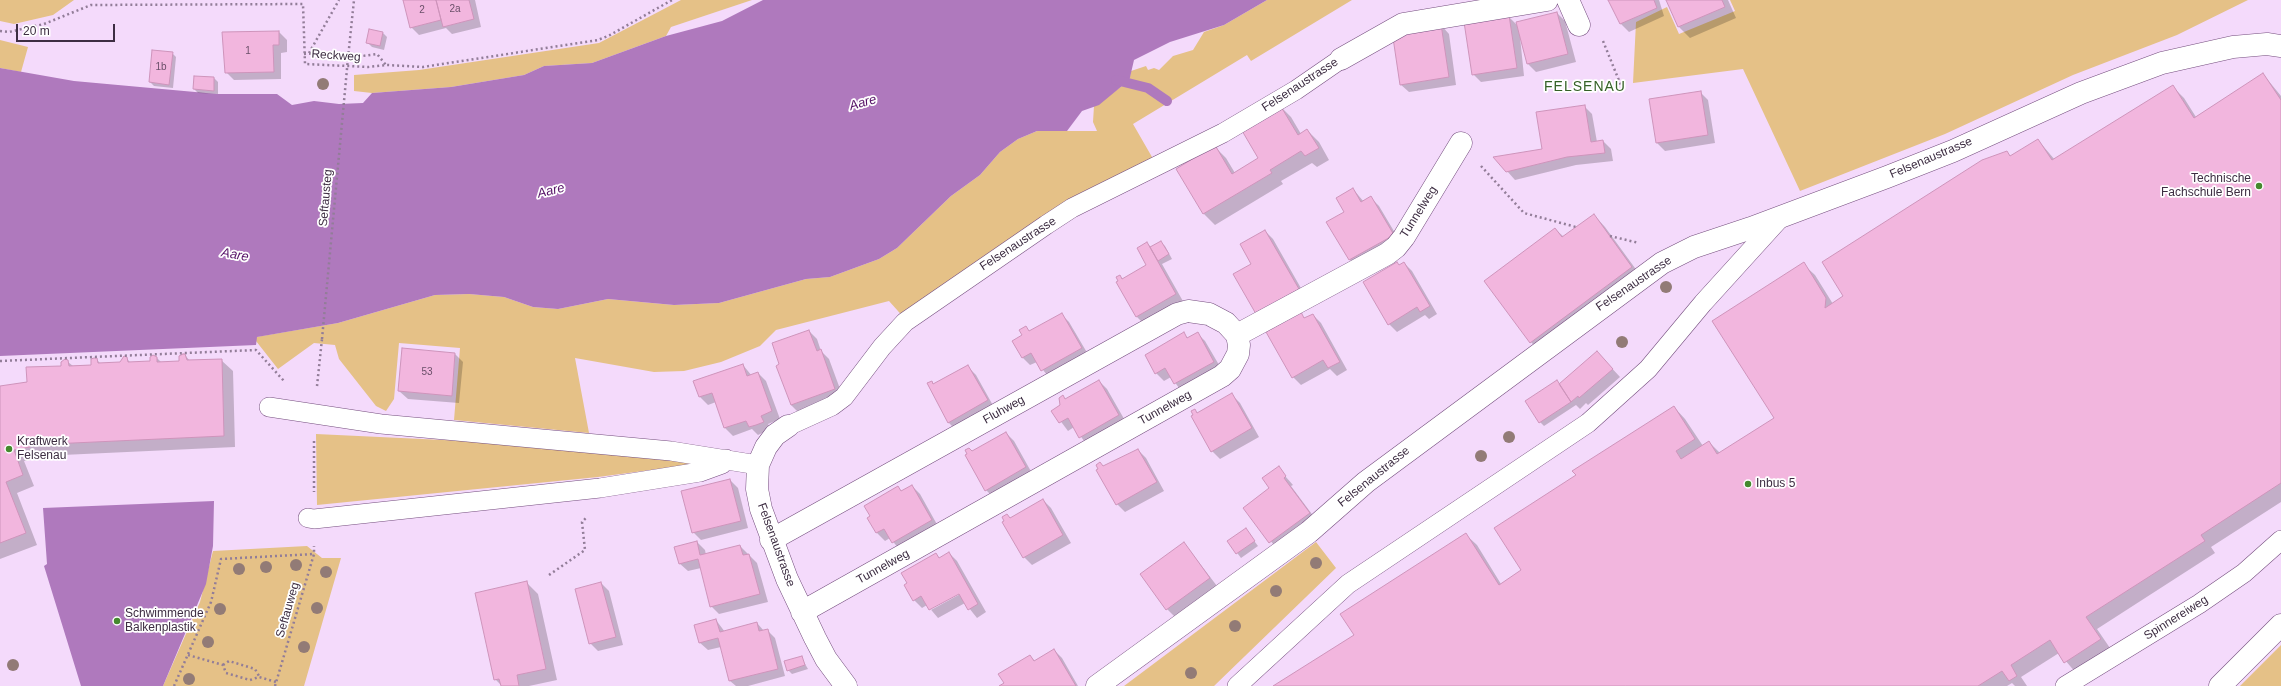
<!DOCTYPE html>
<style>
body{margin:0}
#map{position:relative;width:2281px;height:686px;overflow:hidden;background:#f4dafb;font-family:Helvetica,sans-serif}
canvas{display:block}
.scale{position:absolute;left:16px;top:24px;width:99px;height:18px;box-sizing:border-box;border:2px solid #3d2d42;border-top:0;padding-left:5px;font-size:12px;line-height:14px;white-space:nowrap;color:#3d2d42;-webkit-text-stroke:3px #fff;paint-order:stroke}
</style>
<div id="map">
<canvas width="2281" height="686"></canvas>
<div class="scale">20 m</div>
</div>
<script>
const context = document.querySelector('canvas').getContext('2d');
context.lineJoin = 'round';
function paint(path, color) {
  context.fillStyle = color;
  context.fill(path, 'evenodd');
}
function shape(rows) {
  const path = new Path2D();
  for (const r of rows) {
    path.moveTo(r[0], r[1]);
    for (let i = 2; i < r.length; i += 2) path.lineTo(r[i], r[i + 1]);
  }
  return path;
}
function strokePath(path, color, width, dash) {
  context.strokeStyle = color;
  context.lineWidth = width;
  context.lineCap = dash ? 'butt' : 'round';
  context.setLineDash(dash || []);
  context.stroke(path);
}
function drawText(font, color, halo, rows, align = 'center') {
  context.font = font + ' Helvetica,sans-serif';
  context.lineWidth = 3.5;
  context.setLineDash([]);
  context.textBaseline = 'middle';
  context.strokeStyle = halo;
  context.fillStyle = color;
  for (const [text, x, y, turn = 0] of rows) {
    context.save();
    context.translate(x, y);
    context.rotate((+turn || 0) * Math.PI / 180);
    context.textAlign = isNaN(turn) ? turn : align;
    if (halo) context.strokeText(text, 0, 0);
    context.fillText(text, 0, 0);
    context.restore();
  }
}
paint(shape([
 [0,0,74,0,53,15,14,24,0,21],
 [681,0,752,0,671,27,666,36,592,63,544,66,524,75,451,87,372,93,354,91,354,75,419,70,599,43],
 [1267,0,1352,0,1251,61,1247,55,1133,124,1152,157,1143,168,906,320,889,301,776,330,760,346,721,362,684,371,654,372,575,358,589,433,454,420,460,348,399,343,394,399,386,411,376,406,339,359,335,345,314,343,278,369,256,341,256,337,338,323,435,295,469,294,504,297,533,307,558,309,608,299,674,305,719,303,806,279,830,277,879,259,897,248,951,196,980,175,1000,152,1018,139,1037,131,1097,131,1093,122,1094,106,1122,86,1128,86,1131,71,1146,66,1148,70,1154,68,1159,70,1173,56,1193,50,1204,32,1224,25],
 [1730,0,2248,0,2177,35,2073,75,1945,134,1800,191,1743,69,1633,83,1636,22,1667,7,1679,34,1735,11],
 [0,40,28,47,21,72,0,68],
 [316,434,528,444,695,461,696,464,598,477,317,505],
 [1316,542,1336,568,1214,686,1124,686],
 [307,546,322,558,341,558,304,686,163,686,200,602,213,551],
 [2281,645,2281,686,2240,686]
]), '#e5c187');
paint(shape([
 [763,0,1267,0,1224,25,1170,42,1134,60,1128,86,1122,86,1099,105,1082,111,1067,131,1037,131,1018,139,1000,152,980,175,951,196,897,248,879,259,830,277,806,279,719,303,674,305,608,299,558,309,533,307,504,297,469,294,435,295,338,323,257,337,256,345,0,356,0,68,74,81,217,94,277,94,292,105,314,101,339,104,363,103,372,93,451,87,524,75,544,66,592,63,666,36,722,21],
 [214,501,213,546,206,584,163,686,81,686,44,566,47,564,43,508]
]), '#af79bd');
paint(shape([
 [404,0,475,0,481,27,452,34,446,28,419,35,411,27],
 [1610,0,1659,0,1664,16,1629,32,1621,24],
 [1667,0,1728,0,1736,18,1690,38,1678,26],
 [1557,13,1565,21,1576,62,1536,72,1528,64,1519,27,1524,76,1481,82,1473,74,1508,16,1518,26],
 [1441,25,1449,34,1456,85,1409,92,1400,84],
 [370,31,383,33,387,37,384,50,372,47,368,43],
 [279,32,287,40,287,52,281,53,281,79,234,80,226,72],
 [172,53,176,57,173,88,154,86,150,82],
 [2263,74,2281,96,2281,502,2211,547,2215,553,2097,629,2112,651,2076,673,2059,653,2021,677,2027,686,2015,686,2012,683,2007,686,1275,686,1355,635,1465,534,1477,545,1501,584,1523,571,1577,476,1674,407,1685,419,1703,446,1709,442,1720,453,1775,418,1803,264,1815,275,1833,304,1845,296,2007,152,2011,157,2038,140,2055,160,2173,87,2184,98,2196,117],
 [214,78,218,82,218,94,198,93,194,89],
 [1700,92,1708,100,1715,143,1665,151,1657,143,1650,100],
 [1280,106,1291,117,1301,134,1307,130,1319,142,1329,160,1317,167,1312,163,1281,181,1283,184,1215,225,1204,214,1177,169,1214,146,1226,158,1235,173,1259,158],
 [1584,106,1592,114,1597,142,1603,141,1611,149,1613,161,1576,165,1515,180,1507,171,1543,150],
 [1353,189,1364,202,1371,198,1379,206,1401,243,1358,268,1350,260,1328,223,1345,212],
 [1594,215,1605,227,1643,279,1542,354,1531,342,1555,229,1564,237],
 [1265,231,1273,239,1306,297,1252,264],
 [1147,243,1152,248,1161,243,1165,246,1172,259,1162,264,1184,303,1145,325,1137,317,1118,283,1120,276,1123,279,1148,266],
 [1404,263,1412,271,1437,314,1429,319,1425,315,1397,332,1389,324,1399,266],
 [1061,314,1069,322,1089,356,1050,379,1037,362,1030,365,1022,357,1030,332],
 [1300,314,1305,319,1313,315,1321,323,1347,370,1337,376,1330,369,1301,385,1293,377],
 [809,331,817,339,821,351,829,359,843,397,799,413,791,405],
 [1197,333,1205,341,1222,370,1182,392,1171,377,1164,381,1156,373,1184,334,1188,338],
 [1597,352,1620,377,1588,405,1586,403,1580,409,1576,405,1544,426,1540,422,1560,385],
 [455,354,463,362,459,403,408,399,399,391],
 [185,355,190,361,221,360,233,371,235,447,41,456,41,458,24,461,34,486,17,493,37,545,0,559,0,388,28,382,62,367,68,362,73,366,92,365,96,359,101,364,121,363,126,358,131,363,151,362,156,357,161,362,180,362],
 [743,365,752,376,758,373,766,381,780,419,768,424,771,430,764,432,758,435,752,429,733,436,725,428,716,402,708,405,700,397,694,382],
 [968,367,976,375,995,409,956,430,948,422,928,384,932,382,934,385],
 [1099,381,1107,389,1127,424,1087,445,1074,427,1068,431,1053,411,1066,400],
 [1232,395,1240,403,1259,437,1220,459,1212,451,1195,410,1198,414],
 [1006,433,1014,441,1033,475,994,498,986,490,972,452],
 [1138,450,1146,458,1164,491,1125,512,1117,504,1098,470],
 [1278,468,1293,485,1291,486,1317,521,1278,550,1244,508,1271,488],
 [730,480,738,488,748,528,701,540,693,532],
 [912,486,920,494,939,528,900,550,890,538,885,541,877,533,868,518,898,487,902,492],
 [1043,500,1051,508,1071,543,1032,565,1024,557,1010,518],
 [1249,534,1258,546,1241,558,1228,541],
 [697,542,705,550,706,555,740,546,757,563,768,602,719,614,711,606,701,568,688,571,679,563],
 [1184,543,1217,586,1175,617,1167,609],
 [949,553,957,561,986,612,977,618,965,603,938,618,927,605,922,608,914,600,908,584,936,554,940,559],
 [963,590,964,592,931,610,931,608],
 [526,582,538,594,557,680,529,686,502,686,495,679],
 [601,583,609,591,623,645,598,651,590,643],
 [716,620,725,632,757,623,764,631,767,630,775,638,785,676,748,686,736,686,730,681,721,647,708,650,699,642],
 [1054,650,1062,658,1078,686,1001,686,1030,656,1035,661],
 [801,657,808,669,792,674,788,670]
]), '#0003');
strokePath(shape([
 [1116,80,1148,88,1167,101]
]), '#af79bd', 10);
const building = shape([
 [403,0,436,0,441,20,410,28,403,0],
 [436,0,469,0,474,19,443,27,436,0],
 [1608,0,1654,0,1657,8,1620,24,1608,0],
 [1666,0,1722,0,1725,7,1678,27,1666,0],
 [1557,12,1568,54,1527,64,1516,22,1557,12],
 [1509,15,1517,68,1472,75,1464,22,1509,15],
 [1441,24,1449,77,1400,85,1392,31,1441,24],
 [369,29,383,32,380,46,366,43,369,29],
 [279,31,279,45,273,45,274,72,225,73,222,32,279,31],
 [152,50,173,52,169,85,149,82,152,50],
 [2263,73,2281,100,2281,483,2201,535,2205,541,2086,617,2101,639,2064,663,2050,640,2011,665,2017,676,2009,681,2002,671,1978,686,1273,686,1354,635,1340,614,1466,533,1499,585,1521,570,1494,528,1576,475,1572,471,1674,406,1695,439,1676,451,1681,459,1709,441,1717,454,1774,418,1712,321,1804,262,1826,298,1825,308,1843,296,1822,262,1982,160,2007,151,2010,156,2038,139,2052,160,2173,85,2194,118,2263,73],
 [194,76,214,77,214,91,193,89,194,76],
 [1701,91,1708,135,1656,143,1649,99,1701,91],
 [1280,105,1298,135,1307,129,1319,148,1305,156,1301,151,1270,170,1272,173,1203,214,1176,169,1215,145,1232,174,1258,158,1241,129,1280,105],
 [1585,105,1591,142,1603,140,1605,153,1567,157,1506,172,1493,157,1542,149,1536,112,1585,105],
 [1353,188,1361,202,1371,196,1394,235,1349,260,1326,222,1344,212,1336,198,1353,188],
 [1594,214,1632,267,1530,343,1484,281,1555,228,1562,237,1594,214],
 [1265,230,1299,289,1256,314,1233,274,1251,264,1240,244,1265,230],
 [1161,241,1169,254,1158,261,1150,247,1161,241],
 [1147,242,1176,294,1136,317,1116,282,1118,281,1116,277,1120,275,1122,279,1146,265,1137,248,1147,242],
 [1397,262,1399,265,1404,262,1430,306,1420,312,1417,307,1388,325,1363,282,1397,262],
 [1301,312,1304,318,1313,314,1340,362,1328,368,1323,360,1292,378,1266,332,1301,312],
 [1062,313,1082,348,1041,371,1031,353,1022,358,1012,341,1022,335,1019,330,1026,326,1029,331,1062,313],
 [809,330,817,351,821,349,835,389,791,405,776,366,779,364,772,343,809,330],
 [1184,332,1187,338,1198,332,1214,362,1174,384,1165,368,1155,374,1145,355,1184,332],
 [402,348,455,353,452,396,398,391,402,348],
 [1597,351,1613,369,1579,398,1578,396,1571,402,1559,384,1597,351],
 [183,354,185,354,187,360,222,359,224,436,30,445,30,447,14,450,23,475,6,482,26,533,0,543,0,386,27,382,26,367,61,366,61,362,65,359,68,360,69,366,91,365,91,359,94,358,97,358,98,363,120,362,124,356,127,357,128,362,150,361,150,357,153,355,157,357,157,362,179,361,179,356,183,354],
 [743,364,747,376,758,372,772,411,761,416,764,422,756,425,749,427,746,421,724,428,712,393,699,397,693,381,743,364],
 [968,365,988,400,948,423,927,383,932,381,933,384,968,365],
 [1099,380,1119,415,1079,438,1068,418,1059,423,1051,411,1060,405,1059,398,1063,395,1065,399,1099,380],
 [1557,380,1571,402,1539,423,1525,401,1557,380],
 [1232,393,1252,428,1211,452,1191,416,1193,415,1191,411,1195,409,1197,413,1232,393],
 [1006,432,1026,467,985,491,965,455,967,454,965,450,969,448,972,451,1006,432],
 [1138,449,1157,482,1116,505,1096,470,1098,469,1096,465,1100,462,1103,466,1138,449],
 [1279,466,1286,476,1284,478,1310,513,1269,543,1243,508,1269,488,1262,478,1279,466],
 [730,479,741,521,692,533,681,491,730,479],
 [912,485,932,520,892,543,884,529,876,533,867,518,870,516,864,506,898,486,901,491,912,485],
 [1043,499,1063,535,1023,558,1002,522,1004,521,1002,517,1007,514,1010,518,1043,499],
 [1246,528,1255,541,1236,554,1227,541,1246,528],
 [697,541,700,555,740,545,743,555,749,554,760,594,710,607,698,559,679,564,674,547,697,541],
 [1184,542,1210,578,1166,610,1140,574,1184,542],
 [949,552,978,604,968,610,959,594,929,610,921,596,913,601,904,585,907,583,901,573,936,553,939,558,949,552],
 [527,581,546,669,517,675,519,686,501,686,499,679,494,680,475,593,527,581],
 [601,582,616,637,589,644,575,589,601,582],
 [716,619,720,632,757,622,759,631,768,629,778,669,729,681,718,638,699,643,694,625,716,619],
 [1054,649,1076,686,999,686,1004,683,998,674,1030,655,1034,661,1054,649],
 [802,656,805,665,787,671,784,661,802,656]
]);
paint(building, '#f2b6de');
strokePath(building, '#ce94bb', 1);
const service = shape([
 [269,407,381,424,671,451,758,465],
 [788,426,832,406,844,397,882,347,905,322,1046,225,1072,208,1223,133,1296,90,1341,59],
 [308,518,314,519,600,488,700,472,722,464,726,459],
 [1237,686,1348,584,1588,423,1648,369,1703,303,1782,216],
 [2065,686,2199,604,2244,573,2281,540]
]);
const minor = shape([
 [1568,0,1579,25],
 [1341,59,1403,24,1547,0],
 [788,426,775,435,766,447,758,465,757,489,761,509,787,579,815,638,826,659,846,686],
 [771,540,1177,314,1188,311,1209,314,1226,323,1237,335],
 [802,612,1222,376,1230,369,1238,354,1239,345,1237,335,1387,254,1396,247,1404,237,1461,143],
 [1097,686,1309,532,1366,482,1662,263,1694,247,1751,228,1887,177,1953,151,2081,93,2162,63,2233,47,2267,44,2281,46]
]);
const tertiary = shape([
 [2220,686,2281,625]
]);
strokePath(service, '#744e7e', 20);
strokePath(minor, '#744e7e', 23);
strokePath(tertiary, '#744e7e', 23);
strokePath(shape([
 [0,31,9,32,44,24,91,5,303,4,305,64,368,67,387,65,423,67,598,40,610,35,672,0],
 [1603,41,1622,88],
 [309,53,339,0],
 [304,54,318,53,348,58,377,54,386,65],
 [348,58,354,0],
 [1481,166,1524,213,1576,227],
 [1610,236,1639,243],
 [0,361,256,350,284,381],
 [317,386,322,339],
 [314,441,314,492],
 [549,575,585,550,582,522,586,518],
 [188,655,223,665,226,673,250,680,259,677,276,682],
 [223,665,229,661,255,669,259,676],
 [174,686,211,602,221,559,314,554],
 [275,686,314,554,314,546]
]), '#927d98', 2.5, [2, 3]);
strokePath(service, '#fff', 19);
strokePath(minor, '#fff', 22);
strokePath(tertiary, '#fff', 22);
strokePath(shape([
 [322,339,348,58]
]), '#927d98', 2.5, [2, 3]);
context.fillStyle = '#927b76';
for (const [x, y] of [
 [323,84],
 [1666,287],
 [1622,342],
 [1509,437],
 [1481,456],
 [1316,563],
 [296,565],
 [266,567],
 [239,569],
 [326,572],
 [1276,591],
 [317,608],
 [220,609],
 [1235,626],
 [208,642],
 [304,647],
 [13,665],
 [1191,673],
 [189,679]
]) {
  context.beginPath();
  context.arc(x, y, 6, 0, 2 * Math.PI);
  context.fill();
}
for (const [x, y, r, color] of [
 [2259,186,4,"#44892e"],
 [9,449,4,"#44892e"],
 [1748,484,4,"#44892e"],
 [117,621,4,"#44892e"]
]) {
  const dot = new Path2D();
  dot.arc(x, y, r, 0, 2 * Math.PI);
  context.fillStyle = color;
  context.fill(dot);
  strokePath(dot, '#fff', 1.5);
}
drawText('10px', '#6a4f69', null, [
 ["2a",455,9],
 ["2",422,10],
 ["1",248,51],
 ["1b",161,67],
 ["53",427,372]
]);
drawText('12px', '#3d2d42', '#fff', [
 ["Reckweg",336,56,4],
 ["Felsenaustrasse",1300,85,-33],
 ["Felsenaustrasse",1931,158,-23],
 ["Seftausteg",326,198,-85],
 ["Tunnelweg",1419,212,-58],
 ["Felsenaustrasse",1018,244,-33],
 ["Felsenaustrasse",1634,284,-34],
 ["Tunnelweg",1165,408,-29],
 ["Fluhweg",1004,410,-29],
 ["Felsenaustrasse",1374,477,-39],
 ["Felsenaustrasse",776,545,70],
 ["Tunnelweg",883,567,-29],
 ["Seftauweg",288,610,-74],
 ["Spinnereiweg",2176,618,-32]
]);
drawText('12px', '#3d2d42', '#fff', [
 ["Technische",2251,179,"right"],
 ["Fachschule Bern",2251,193,"right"],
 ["Kraftwerk",17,442],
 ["Felsenau",17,456],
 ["Inbus 5",1756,484],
 ["Schwimmende",125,614],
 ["Balkenplastik",125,628]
], 'left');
drawText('italic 13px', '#561267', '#fff', [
 ["Aare",863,103,-16],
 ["Aare",551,191,-14],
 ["Aare",235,255,10]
]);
context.letterSpacing = '1px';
drawText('14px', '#356127', '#fff', [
 ["FELSENAU",1585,87]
]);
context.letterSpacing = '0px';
</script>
